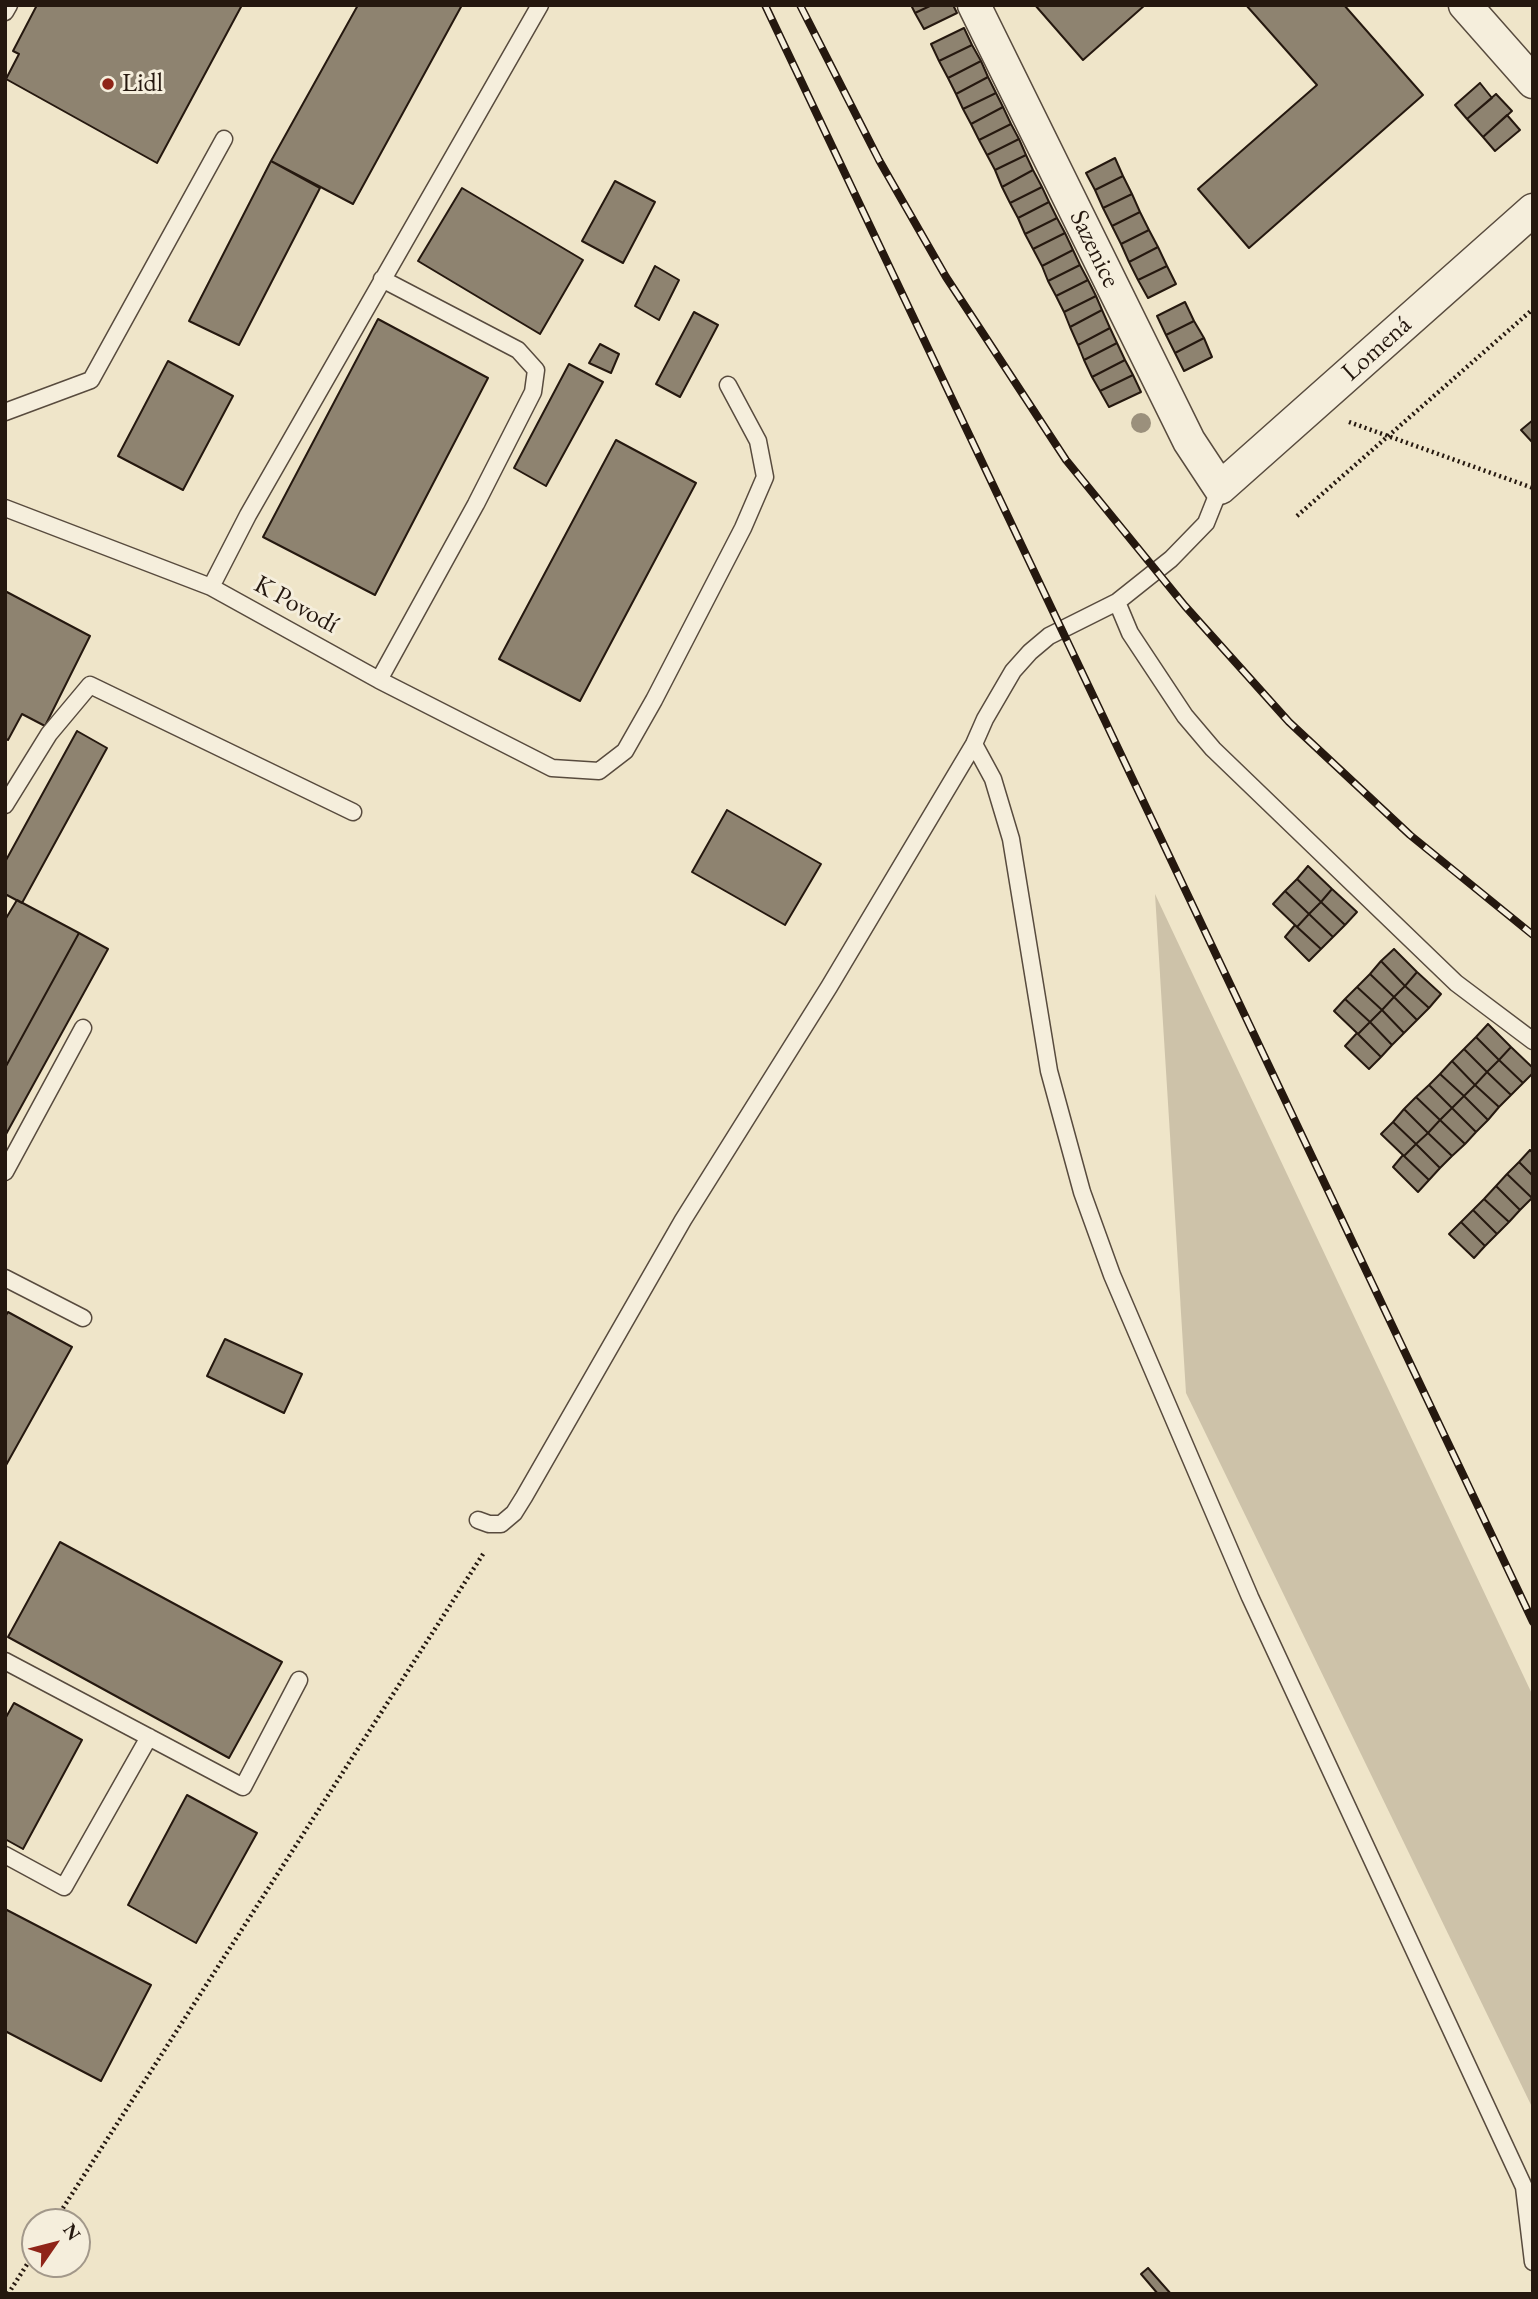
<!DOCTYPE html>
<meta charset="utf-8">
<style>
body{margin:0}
#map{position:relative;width:1538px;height:2299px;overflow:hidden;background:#efe5c9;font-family:"EB Garamond",serif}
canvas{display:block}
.frame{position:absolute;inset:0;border:7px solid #25180f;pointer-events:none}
.north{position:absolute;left:21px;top:2208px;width:70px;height:70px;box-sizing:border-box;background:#f5eedc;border:2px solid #a2988a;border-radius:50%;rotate:55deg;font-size:19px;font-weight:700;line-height:28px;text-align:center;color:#25180f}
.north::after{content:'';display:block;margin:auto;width:24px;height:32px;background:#8f2418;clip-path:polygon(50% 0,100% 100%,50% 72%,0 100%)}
</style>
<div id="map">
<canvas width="1538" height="2299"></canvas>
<div class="frame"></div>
<div class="north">N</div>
</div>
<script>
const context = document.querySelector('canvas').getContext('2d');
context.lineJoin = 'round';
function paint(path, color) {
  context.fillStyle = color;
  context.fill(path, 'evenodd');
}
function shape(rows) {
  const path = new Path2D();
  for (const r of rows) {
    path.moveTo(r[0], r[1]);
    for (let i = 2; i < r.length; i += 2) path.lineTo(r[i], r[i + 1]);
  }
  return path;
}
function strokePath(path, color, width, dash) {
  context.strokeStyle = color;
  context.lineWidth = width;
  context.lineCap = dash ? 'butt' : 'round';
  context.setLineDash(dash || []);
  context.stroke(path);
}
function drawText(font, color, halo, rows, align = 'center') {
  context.font = font + ' "EB Garamond",serif';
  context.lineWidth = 6;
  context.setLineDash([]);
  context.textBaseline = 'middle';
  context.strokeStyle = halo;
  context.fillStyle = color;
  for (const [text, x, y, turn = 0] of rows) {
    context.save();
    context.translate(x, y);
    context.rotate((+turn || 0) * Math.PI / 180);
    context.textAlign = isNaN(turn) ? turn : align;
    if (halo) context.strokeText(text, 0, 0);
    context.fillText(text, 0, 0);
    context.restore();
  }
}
paint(shape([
 [1155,894,1533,1696,1533,2109,1186,1393]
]), '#cdc2a9');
const building = shape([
 [37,5,242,5,157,163,6,79,19,54,13,51,37,5],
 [358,5,462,5,353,204,271,161,358,5],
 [911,5,932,5,915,13,911,5],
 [932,5,953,5,957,13,924,29,915,13,932,5],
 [1035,5,1145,5,1083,60,1035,5],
 [1246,5,1344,5,1423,95,1249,248,1198,189,1317,85,1246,5],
 [964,28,972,45,939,61,931,44,964,28],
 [972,45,981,61,948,78,939,61,972,45],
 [981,61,988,77,956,94,948,78,981,61],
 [988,77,996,93,963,109,956,94,988,77],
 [1480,83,1492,98,1467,119,1455,105,1480,83],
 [996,93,1003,107,971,124,963,109,996,93],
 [1496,94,1512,111,1483,137,1467,119,1496,94],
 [1003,107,1011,124,979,140,971,124,1003,107],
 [1507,115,1520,130,1495,151,1483,137,1507,115],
 [1011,124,1019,139,987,155,979,140,1011,124],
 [1019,139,1026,155,995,170,987,155,1019,139],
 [1026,155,1033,170,1002,187,995,170,1026,155],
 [1115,158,1123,176,1095,190,1086,173,1115,158],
 [271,161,320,188,239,345,189,321,271,161],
 [1033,170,1042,187,1010,203,1002,187,1033,170],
 [1123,176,1132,194,1103,208,1095,190,1123,176],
 [615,181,655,202,623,263,582,241,615,181],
 [1042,187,1049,202,1018,218,1010,203,1042,187],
 [462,188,583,260,540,334,418,261,462,188],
 [1132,194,1140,212,1112,226,1103,208,1132,194],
 [1049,202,1057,218,1025,234,1018,218,1049,202],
 [1140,212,1149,230,1121,244,1112,226,1140,212],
 [1057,218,1065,233,1033,249,1025,234,1057,218],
 [1149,230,1158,247,1129,262,1121,244,1149,230],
 [1065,233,1073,250,1042,266,1033,249,1065,233],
 [1158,247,1167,266,1138,280,1129,262,1158,247],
 [1073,250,1080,265,1048,281,1042,266,1073,250],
 [1080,265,1088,280,1056,296,1048,281,1080,265],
 [655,266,679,280,659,320,635,306,655,266],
 [1167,266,1176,284,1148,298,1138,280,1167,266],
 [1088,280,1096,296,1064,312,1056,296,1088,280],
 [1096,296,1102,310,1070,327,1064,312,1096,296],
 [1185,302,1194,321,1166,335,1157,316,1185,302],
 [1102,310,1110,328,1078,345,1070,327,1102,310],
 [694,312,718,325,680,397,656,384,694,312],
 [378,319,488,378,375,595,263,537,378,319],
 [1194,321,1204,338,1175,353,1166,335,1194,321],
 [1110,328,1117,343,1084,360,1078,345,1110,328],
 [1204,338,1212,357,1184,371,1175,353,1204,338],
 [1117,343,1125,360,1092,377,1084,360,1117,343],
 [600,344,619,354,611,373,589,363,600,344],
 [1125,360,1133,375,1100,391,1092,377,1125,360],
 [168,361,233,396,183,490,118,456,168,361],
 [569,364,603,382,546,486,514,468,569,364],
 [1133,375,1141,392,1109,407,1100,391,1133,375],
 [1533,420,1533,443,1521,430,1533,420],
 [616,440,696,483,580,701,499,659,616,440],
 [5,591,90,636,45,726,22,714,8,740,5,738,5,591],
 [77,731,107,748,22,903,5,894,5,862,77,731],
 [727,810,821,864,785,925,692,872,727,810],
 [1308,866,1332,889,1321,902,1297,879,1308,866],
 [1297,879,1321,902,1309,914,1285,891,1297,879],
 [1332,889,1357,912,1345,925,1321,902,1332,889],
 [1285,891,1309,914,1297,927,1273,904,1285,891],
 [17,900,79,933,5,1068,5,920,17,900],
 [1321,902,1345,925,1333,937,1309,914,1321,902],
 [1309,914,1333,937,1321,949,1297,927,1309,914],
 [1295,925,1321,949,1309,961,1285,937,1295,925],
 [79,933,108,949,5,1136,5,1068,79,933],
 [1394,949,1417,972,1405,986,1381,961,1394,949],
 [1381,961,1405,986,1394,997,1370,974,1381,961],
 [1417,972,1441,994,1429,1008,1405,986,1417,972],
 [1370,974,1394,997,1382,1010,1357,987,1370,974],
 [1405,986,1429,1008,1417,1020,1394,997,1405,986],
 [1357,987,1382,1010,1370,1022,1345,999,1357,987],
 [1394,997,1417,1020,1404,1033,1382,1010,1394,997],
 [1345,999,1370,1022,1358,1034,1334,1011,1345,999],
 [1382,1010,1404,1033,1392,1045,1370,1022,1382,1010],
 [1370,1022,1392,1045,1381,1057,1358,1034,1370,1022],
 [1488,1024,1511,1047,1499,1060,1476,1037,1488,1024],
 [1357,1033,1381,1057,1369,1069,1345,1046,1357,1033],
 [1476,1037,1499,1060,1487,1072,1464,1049,1476,1037],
 [1511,1047,1533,1068,1533,1073,1523,1083,1499,1060,1511,1047],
 [1464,1049,1487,1072,1475,1085,1452,1061,1464,1049],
 [1499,1060,1523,1083,1511,1095,1487,1072,1499,1060],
 [1452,1061,1475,1085,1464,1096,1440,1074,1452,1061],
 [1487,1072,1511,1095,1499,1107,1475,1085,1487,1072],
 [1440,1074,1464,1096,1452,1108,1429,1085,1440,1074],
 [1429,1085,1452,1108,1440,1120,1416,1097,1429,1085],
 [1475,1085,1499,1107,1488,1120,1464,1096,1475,1085],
 [1464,1096,1488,1120,1476,1132,1452,1108,1464,1096],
 [1416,1097,1440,1120,1428,1133,1404,1109,1416,1097],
 [1452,1108,1476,1132,1465,1144,1440,1120,1452,1108],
 [1404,1109,1428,1133,1416,1144,1393,1122,1404,1109],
 [1440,1120,1465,1144,1452,1156,1428,1133,1440,1120],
 [1393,1122,1416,1144,1404,1156,1381,1134,1393,1122],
 [1428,1133,1452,1156,1440,1168,1416,1144,1428,1133],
 [1416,1144,1440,1168,1429,1180,1404,1156,1416,1144],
 [1530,1150,1533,1153,1533,1176,1519,1162,1530,1150],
 [1403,1155,1429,1180,1418,1192,1393,1167,1403,1155],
 [1519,1162,1533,1176,1532,1198,1507,1174,1519,1162],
 [1507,1174,1532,1198,1520,1210,1496,1186,1507,1174],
 [1496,1186,1520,1210,1509,1222,1484,1199,1496,1186],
 [1484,1199,1509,1222,1497,1234,1473,1210,1484,1199],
 [1473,1210,1497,1234,1485,1246,1461,1222,1473,1210],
 [1461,1222,1485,1246,1474,1258,1449,1234,1461,1222],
 [8,1312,72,1347,5,1467,5,1317,8,1312],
 [225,1339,302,1374,284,1413,207,1376,225,1339],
 [60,1542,282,1662,229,1758,8,1637,60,1542],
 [14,1703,82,1740,23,1849,5,1839,5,1719,14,1703],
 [187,1795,257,1833,196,1943,128,1905,187,1795],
 [5,1909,151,1985,101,2081,5,2031,5,1909],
 [1148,2268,1171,2294,1158,2294,1141,2274,1148,2268]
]);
paint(building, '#8e8370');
strokePath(building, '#25180f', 2);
const service = shape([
 [5,12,9,5],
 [5,412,91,380,224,139],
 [5,508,211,587,379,680,552,768,599,771,625,751,654,700,743,528,765,477,758,441,728,385],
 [211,587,248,515,540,5],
 [1117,602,1130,633,1185,716,1213,749,1456,983,1533,1041],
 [379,680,476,504,533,392,536,370,518,350,382,279],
 [974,744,993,779,1011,839,1049,1071,1082,1192,1112,1275,1250,1597,1524,2187,1533,2262],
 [5,805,49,734,90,685,353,812],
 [5,1172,83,1028],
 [5,1278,83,1318],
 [478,1520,489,1524,501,1524,514,1513,524,1497,683,1220,829,987,974,744,985,719,1013,671,1030,652,1049,636,1117,602,1171,559,1206,523,1220,488],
 [5,1661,243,1787,299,1680],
 [5,1855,64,1887,149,1737]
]);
const minor = shape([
 [974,5,1189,441,1220,488,1533,210],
 [1465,5,1533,82]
]);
strokePath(service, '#584b3e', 19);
strokePath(minor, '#584b3e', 35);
strokePath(shape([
 [1349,422,1533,488],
 [1297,516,1533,309],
 [54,2222,485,1551],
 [8,2294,35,2252]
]), '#25180f', 4.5, [2, 3.5]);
strokePath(service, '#f5eedc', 16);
strokePath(minor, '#f5eedc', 32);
const rail = shape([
 [765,5,1533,1622],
 [800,5,879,160,946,277,1066,460,1185,606,1289,722,1410,835,1533,935]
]);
strokePath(rail, '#25180f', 8);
strokePath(rail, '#f5eedc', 5, [16]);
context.fillStyle = '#9b907c';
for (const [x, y] of [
 [1141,423]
]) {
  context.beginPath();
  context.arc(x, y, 10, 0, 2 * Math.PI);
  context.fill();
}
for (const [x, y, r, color] of [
 [108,84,7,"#8f2418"]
]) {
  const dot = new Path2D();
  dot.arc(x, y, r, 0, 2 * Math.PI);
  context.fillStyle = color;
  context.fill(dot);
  strokePath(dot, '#f5eedc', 2.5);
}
drawText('26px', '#25180f', '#f5eedc', [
 ["Lidl",122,84]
], 'left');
drawText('26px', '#25180f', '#f5eedc', [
 ["Sazenice",1094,249,64],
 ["Lomená",1377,349,-42],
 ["K Povodí",296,605,29]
]);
</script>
